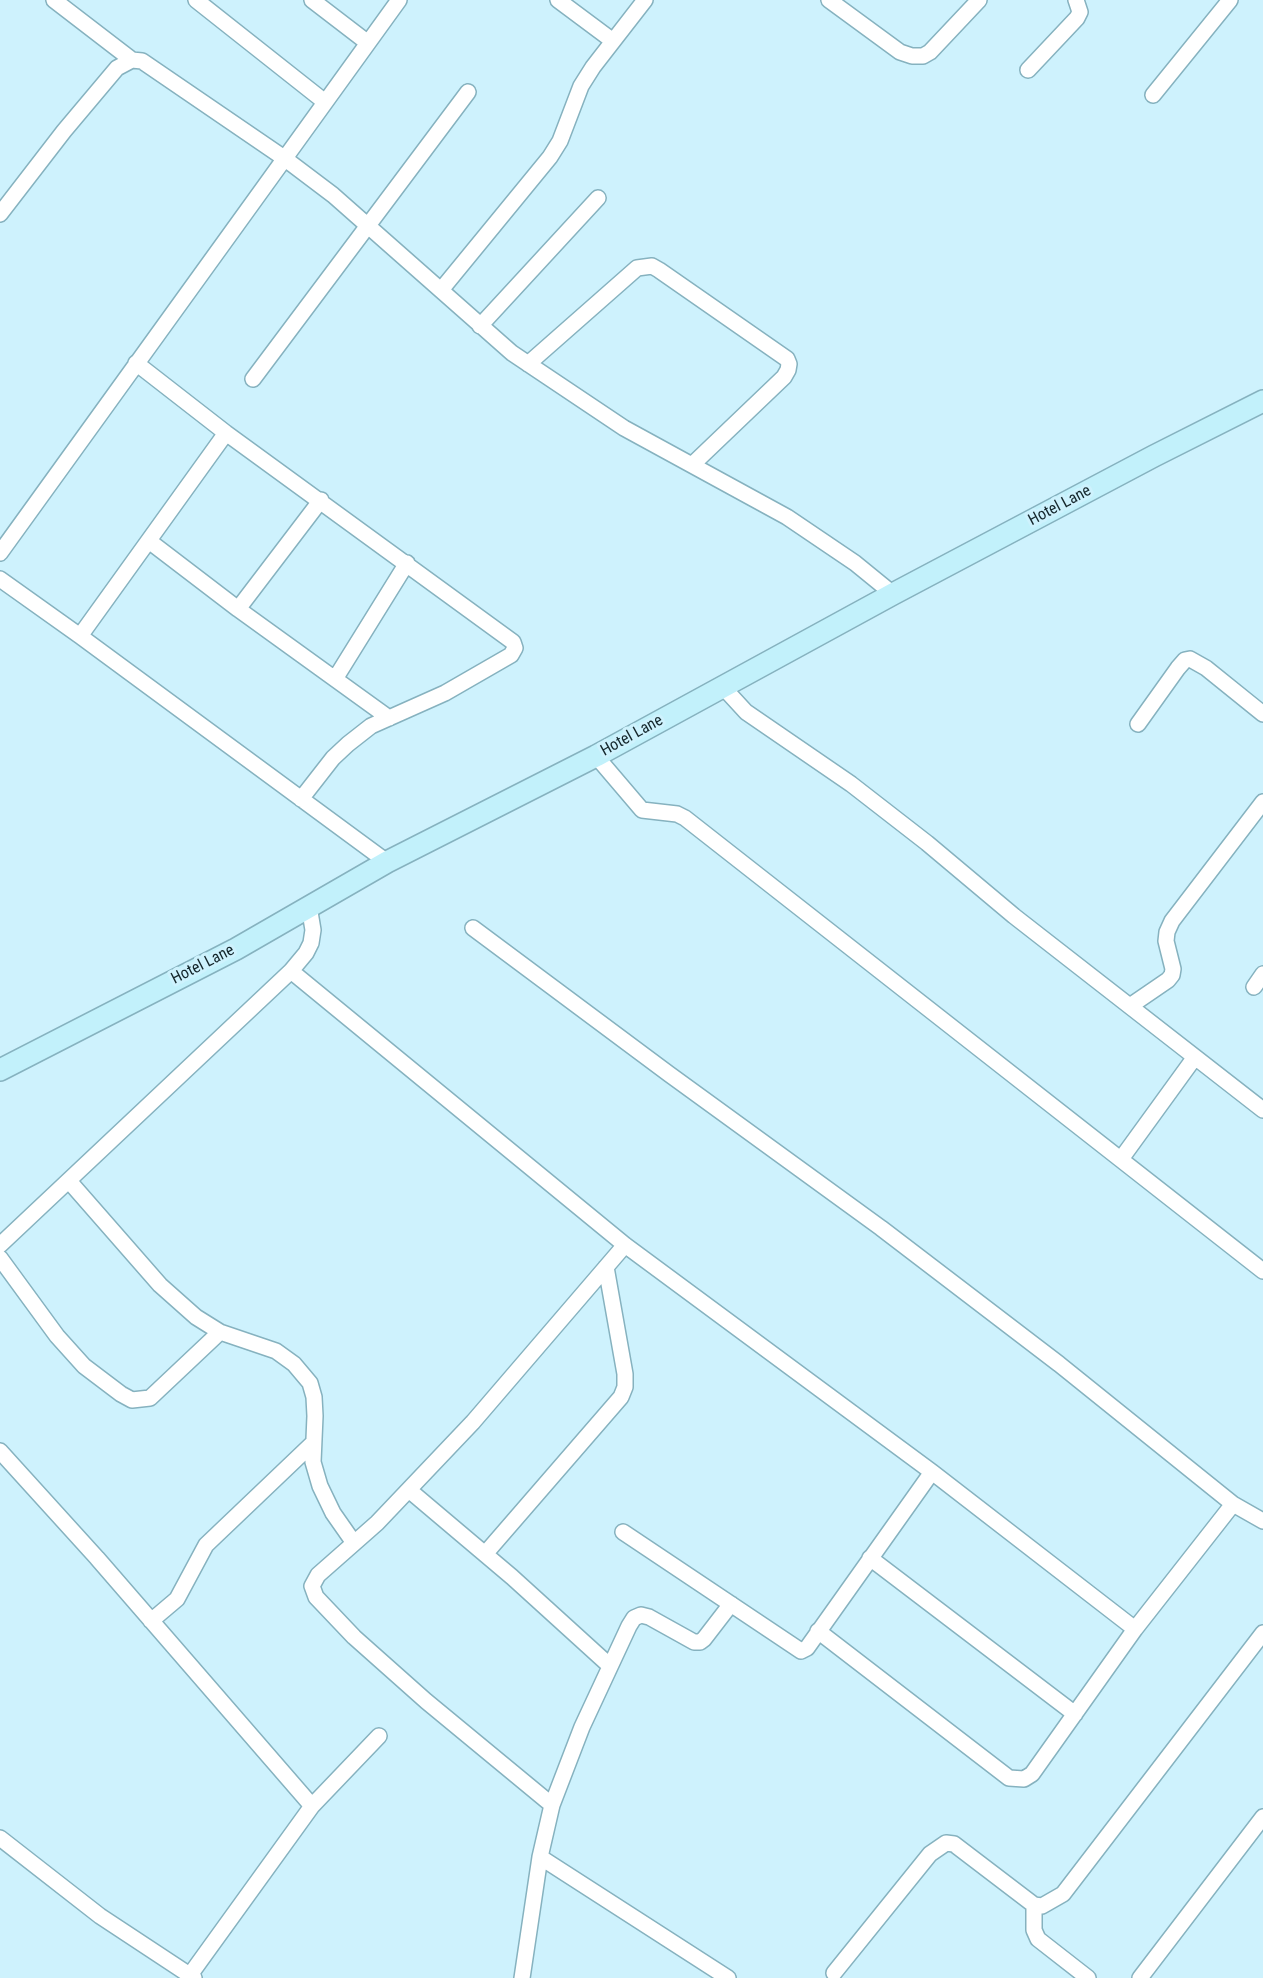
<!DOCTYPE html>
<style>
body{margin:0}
canvas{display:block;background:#cef2fd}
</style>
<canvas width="1263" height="1978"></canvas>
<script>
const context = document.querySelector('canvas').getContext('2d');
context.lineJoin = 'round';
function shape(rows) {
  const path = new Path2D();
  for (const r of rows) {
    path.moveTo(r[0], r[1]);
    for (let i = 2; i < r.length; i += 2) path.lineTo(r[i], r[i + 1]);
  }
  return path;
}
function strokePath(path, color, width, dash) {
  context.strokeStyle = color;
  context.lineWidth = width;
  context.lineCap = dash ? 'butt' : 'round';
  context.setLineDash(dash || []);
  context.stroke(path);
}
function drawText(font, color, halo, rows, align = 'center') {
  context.font = font + ' "Roboto Condensed",sans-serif';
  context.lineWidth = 6;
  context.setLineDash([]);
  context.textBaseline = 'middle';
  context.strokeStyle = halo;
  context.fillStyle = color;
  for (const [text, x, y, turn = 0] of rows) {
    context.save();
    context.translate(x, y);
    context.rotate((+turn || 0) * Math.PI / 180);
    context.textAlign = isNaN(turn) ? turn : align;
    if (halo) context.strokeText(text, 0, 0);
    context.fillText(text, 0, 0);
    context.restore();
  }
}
const street = shape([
 [54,0,132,60],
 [196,0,325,102],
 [312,0,368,43],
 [558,0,613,41],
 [829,0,900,52,912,56,923,56,930,52,979,0],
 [1028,70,1077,18,1080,12,1076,0],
 [1153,95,1230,0],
 [0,214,64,131,117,68,132,60,142,61,284,158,333,195,512,353,624,428,787,517,855,563,893,594],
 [441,290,550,157,560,141,581,86,593,67,645,0],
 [480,326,598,198],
 [136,363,226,433,513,642,515,648,511,655,445,693,371,726,348,744,333,758,301,799],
 [528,364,637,268,652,266,659,270,787,359,789,364,788,370,784,377,693,464],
 [253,379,468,92],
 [149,541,238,609,389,718],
 [0,553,399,0],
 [0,579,80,636,387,862],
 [238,609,321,500],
 [80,636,226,433],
 [335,679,407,563],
 [723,687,746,712,851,784,927,843,1014,916,1263,1110],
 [1138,724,1178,668,1185,660,1190,659,1206,668,1263,714],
 [596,756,642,810,677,814,685,818,1263,1271],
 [473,928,669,1074,881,1228,1059,1364,1233,1504,1263,1521],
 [291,971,625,1245,932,1472,1135,1629],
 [1254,987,1263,974],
 [1130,1006,1168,980,1172,975,1173,969,1166,941,1167,932,1172,921,1263,802],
 [1121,1159,1195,1057],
 [69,1181,160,1285,196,1317,220,1332,276,1351,294,1364,310,1383,314,1397,315,1416,313,1462,320,1486,333,1513,354,1543],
 [0,1245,291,971,306,953,311,943,313,930,309,906],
 [0,1258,57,1336,84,1366,121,1394,132,1400,150,1398,220,1332],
 [0,1451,97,1558,312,1806],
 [409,1490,512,1577,610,1666],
 [623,1532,801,1651,807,1648,932,1472],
 [485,1554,621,1397,625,1387,625,1374,606,1267],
 [870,1558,1075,1714],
 [151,1621,177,1599,206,1545,313,1443],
 [818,1631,1009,1778,1024,1779,1032,1774,1135,1629,1233,1504],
 [552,1805,426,1701,354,1637,316,1597,312,1586,318,1575,377,1523,473,1422,625,1245],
 [0,1838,100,1916,194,1978],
 [540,1857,728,1978],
 [1034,1905,1034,1930,1038,1939,1088,1978],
 [834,1973,930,1854,946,1843,954,1844,1034,1905,1042,1906,1063,1894,1263,1633],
 [190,1975,312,1806,379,1736],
 [522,1978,540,1857,552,1805,582,1727,629,1626,634,1618,641,1615,649,1617,694,1642,700,1642,704,1639,731,1604],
 [1140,1978,1263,1817]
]);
const secondary = shape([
 [0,1070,236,949,387,862,596,756,893,594,1154,456,1263,401]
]);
strokePath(street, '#86b2bf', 18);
strokePath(secondary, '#86b2bf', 24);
strokePath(street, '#fff', 15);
strokePath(secondary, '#c2f1fb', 21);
drawText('16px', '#14262b', '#cef2fd', [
 ["Hotel Lane",1060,506,-28],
 ["Hotel Lane",632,736,-29],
 ["Hotel Lane",203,965,-27]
]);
</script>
